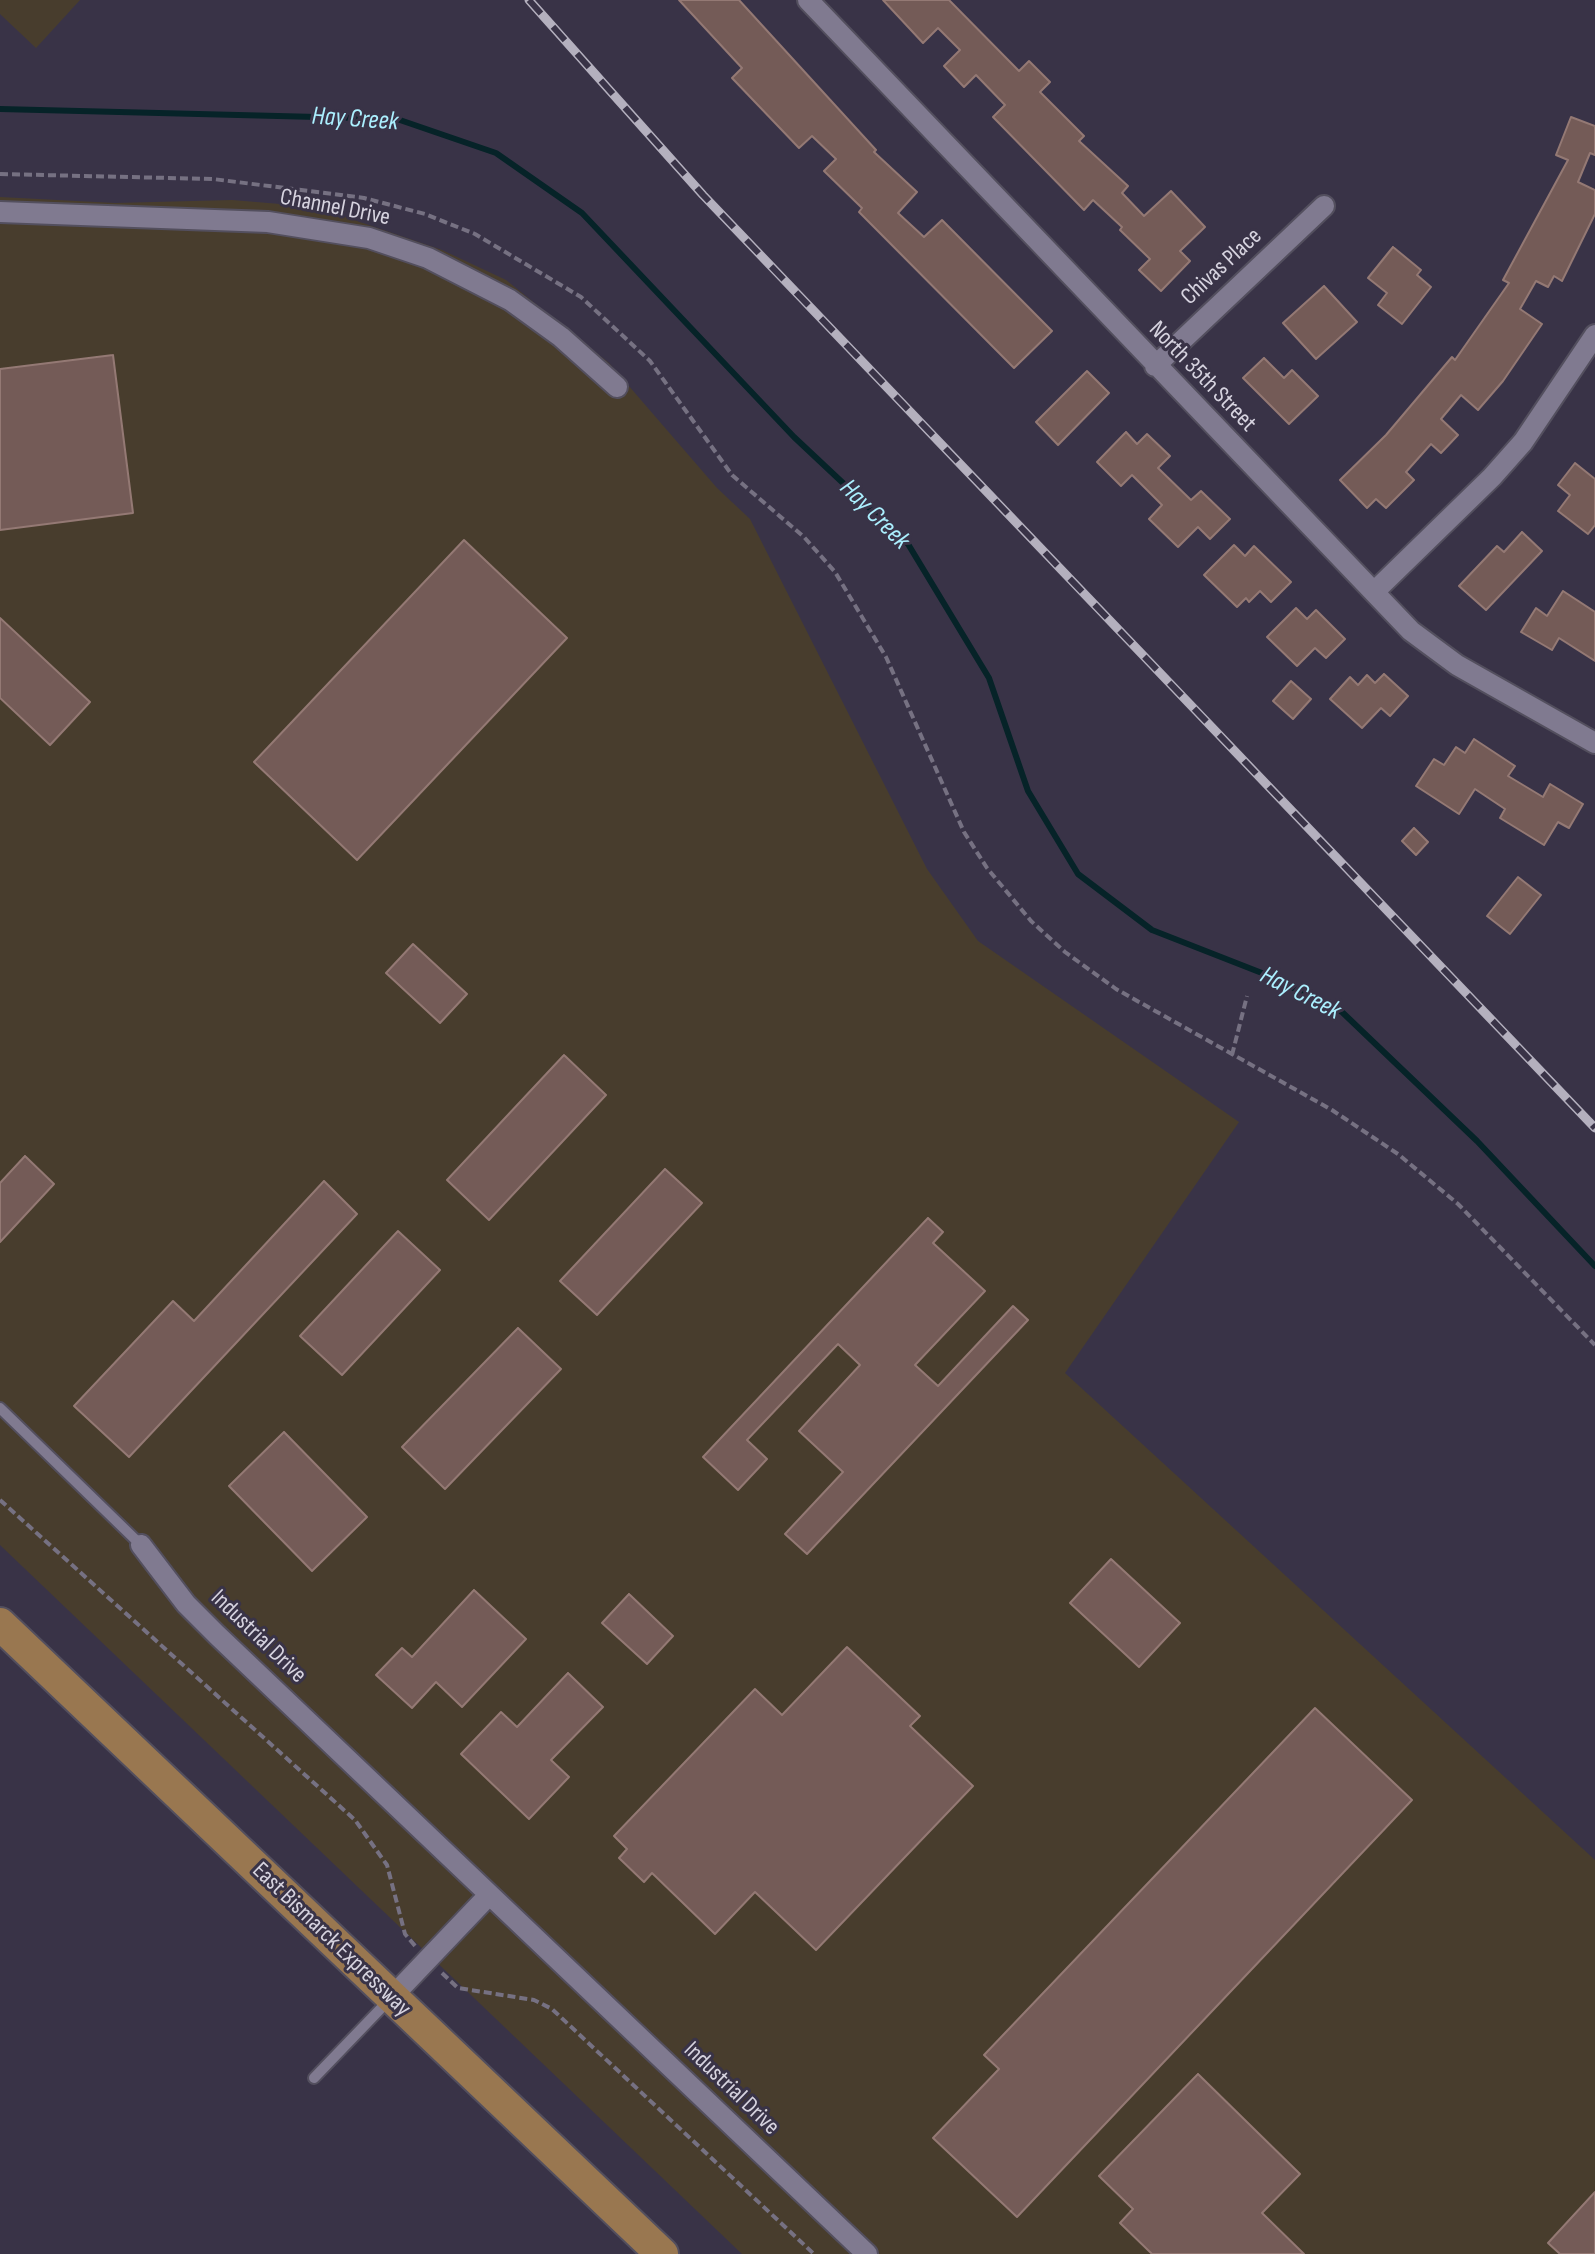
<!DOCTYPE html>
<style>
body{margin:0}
canvas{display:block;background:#393347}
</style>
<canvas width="1595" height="2254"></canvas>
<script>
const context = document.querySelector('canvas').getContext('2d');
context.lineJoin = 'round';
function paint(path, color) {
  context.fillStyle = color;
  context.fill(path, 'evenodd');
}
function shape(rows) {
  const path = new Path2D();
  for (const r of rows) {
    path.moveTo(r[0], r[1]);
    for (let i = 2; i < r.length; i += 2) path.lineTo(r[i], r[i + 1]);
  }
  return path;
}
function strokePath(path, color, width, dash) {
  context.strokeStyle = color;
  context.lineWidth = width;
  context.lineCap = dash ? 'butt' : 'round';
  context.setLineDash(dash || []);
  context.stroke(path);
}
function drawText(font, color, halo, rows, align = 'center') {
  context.font = font + ' "Sofia Sans Condensed",sans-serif';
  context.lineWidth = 6;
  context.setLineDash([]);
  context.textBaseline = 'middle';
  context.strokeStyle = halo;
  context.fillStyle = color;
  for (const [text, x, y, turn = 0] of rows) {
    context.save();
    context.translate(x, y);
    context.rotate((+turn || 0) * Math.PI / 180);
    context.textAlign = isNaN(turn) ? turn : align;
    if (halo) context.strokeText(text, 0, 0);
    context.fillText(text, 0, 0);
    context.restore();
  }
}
paint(shape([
 [0,0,80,0,36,48,0,14],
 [0,197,115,203,232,200,316,207,442,250,506,280,609,363,717,488,750,519,927,869,978,941,1239,1122,1065,1373,1595,1860,1595,2254,742,2254,0,1545]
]), '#483d2d');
strokePath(shape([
 [0,109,397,119,496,153,582,213,794,437,908,544,989,678,1028,791,1078,874,1152,930,1267,975,1342,1012,1477,1141,1595,1266]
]), '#062328', 6);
const building = shape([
 [679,0,739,0,876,150,874,152,917,192,898,213,924,237,942,220,1052,331,1014,368,859,212,862,208,824,171,836,159,812,136,799,148,732,78,742,68,679,0],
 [883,0,949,0,1019,71,1029,61,1050,82,1040,92,1084,136,1079,141,1128,186,1122,193,1144,216,1171,191,1205,227,1180,251,1190,261,1161,291,1139,270,1150,259,1120,230,1122,227,1093,200,1084,210,993,117,1005,105,976,75,964,87,944,66,960,50,938,28,923,43,883,0],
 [1571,117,1595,126,1595,155,1590,153,1578,182,1595,190,1595,214,1562,281,1554,276,1548,287,1536,281,1520,309,1542,324,1503,381,1478,410,1461,395,1441,419,1458,435,1441,453,1431,444,1406,472,1414,480,1386,508,1376,499,1367,508,1340,480,1386,435,1452,357,1455,360,1509,283,1503,280,1568,160,1556,155,1571,117],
 [1393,247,1421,270,1417,275,1431,287,1402,324,1378,305,1387,293,1368,278,1393,247],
 [1324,286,1357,322,1316,359,1283,323,1324,286],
 [113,355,133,513,0,530,0,369,113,355],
 [1264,358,1284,378,1292,370,1318,396,1289,424,1243,378,1264,358],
 [1087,371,1109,393,1058,445,1036,422,1087,371],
 [1126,432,1137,444,1147,434,1170,456,1158,468,1191,500,1201,491,1230,519,1210,539,1198,527,1178,547,1149,519,1162,505,1132,475,1121,486,1097,462,1126,432],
 [1575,463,1595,479,1595,525,1588,534,1558,511,1570,495,1558,485,1575,463],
 [1522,532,1542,551,1486,610,1459,586,1497,546,1504,552,1522,532],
 [464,540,567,638,357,860,254,762,464,540],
 [1234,545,1245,556,1254,546,1291,582,1271,602,1260,591,1249,602,1246,598,1237,607,1204,575,1234,545],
 [1563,591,1595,612,1595,661,1559,638,1552,650,1521,632,1536,608,1547,616,1563,591],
 [1296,608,1307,619,1316,610,1345,639,1326,658,1315,648,1297,666,1267,637,1296,608],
 [0,618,90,702,50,745,0,698,0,618],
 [1384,674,1408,696,1390,716,1381,708,1362,728,1330,699,1350,677,1358,685,1367,675,1375,683,1384,674],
 [1291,681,1311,699,1293,719,1273,701,1291,681],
 [1474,739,1515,766,1508,776,1543,797,1550,784,1583,804,1569,828,1558,822,1544,845,1500,818,1505,809,1475,789,1459,814,1416,786,1434,759,1444,765,1456,747,1465,753,1474,739],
 [1414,828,1428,842,1416,855,1402,841,1414,828],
 [1518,877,1541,895,1510,934,1487,916,1518,877],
 [413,944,467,994,440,1023,386,973,413,944],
 [564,1055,606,1095,489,1220,447,1180,564,1055],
 [25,1156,54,1184,0,1242,0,1183,25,1156],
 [665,1169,702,1203,597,1315,560,1281,665,1169],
 [324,1181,357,1214,129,1457,74,1406,173,1301,194,1321,324,1181],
 [928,1218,943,1232,933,1243,985,1291,915,1365,938,1386,1013,1306,1028,1320,807,1554,785,1534,843,1472,799,1431,860,1365,838,1344,747,1440,767,1459,738,1490,703,1457,928,1218],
 [398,1231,440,1270,342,1375,300,1336,398,1231],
 [518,1328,561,1369,445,1489,402,1447,518,1328],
 [284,1432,367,1517,312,1571,229,1486,284,1432],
 [1111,1559,1180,1623,1139,1667,1070,1603,1111,1559],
 [474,1590,526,1639,462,1707,436,1682,412,1708,376,1675,402,1648,412,1657,474,1590],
 [629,1594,673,1636,647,1664,602,1623,629,1594],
 [847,1647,920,1716,910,1726,973,1786,816,1950,755,1892,715,1934,652,1873,644,1882,619,1858,627,1849,614,1836,755,1689,782,1715,847,1647],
 [568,1673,603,1707,551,1760,569,1777,529,1819,461,1754,501,1712,517,1727,568,1673],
 [1315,1708,1412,1800,1017,2217,933,2138,999,2069,984,2055,1315,1708],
 [1198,2074,1300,2174,1262,2213,1304,2254,1152,2254,1120,2223,1133,2209,1099,2176,1198,2074],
 [1595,2192,1595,2254,1560,2254,1548,2243,1595,2192]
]);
paint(building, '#745b57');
strokePath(building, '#947974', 2);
const lane = shape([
 [0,1408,141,1545],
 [314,2078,390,1999]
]);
const street = shape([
 [808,0,1411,631,1457,665,1595,743],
 [0,212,268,222,369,238,428,258,510,300,561,337,617,387],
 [1155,366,1324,206],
 [1374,592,1492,477,1523,442,1595,335],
 [141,1545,186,1604,217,1635,867,2254],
 [391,1998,489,1895]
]);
const primary = shape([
 [0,1624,662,2254]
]);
strokePath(lane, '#534f5e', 14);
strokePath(street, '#534f5e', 24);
strokePath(primary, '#534f5e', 36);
strokePath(shape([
 [0,174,213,179,364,198,425,214,475,234,581,297,650,361,732,475,804,537,835,572,886,657,964,832,987,868,1031,921,1065,952,1116,989,1332,1110,1398,1154,1458,1204,1595,1345],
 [1232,1055,1247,996],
 [0,1500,355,1820,387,1865,405,1934,416,1947],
 [442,1973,458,1988,534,2000,552,2009,814,2254]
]), '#767182', 4, [8, 4]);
strokePath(lane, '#807a90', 10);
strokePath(street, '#807a90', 20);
strokePath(primary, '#997750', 32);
const rail = shape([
 [529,0,703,195,1595,1128]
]);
strokePath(rail, '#b4b0be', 9);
strokePath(rail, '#393347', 6, [18]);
drawText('24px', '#d6d3df', '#393347', [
 ["Channel Drive",335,208,11],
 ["Chivas Place",1222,267,-43],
 ["North 35th Street",1202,377,46],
 ["Industrial Drive",258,1637,44],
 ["East Bismarck Expressway",331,1940,44],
 ["Industrial Drive",731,2089,44]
]);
drawText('italic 26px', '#abeffe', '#393347', [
 ["Hay Creek",355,120,4],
 ["Hay Creek",874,515,45],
 ["Hay Creek",1300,994,27]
]);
</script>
